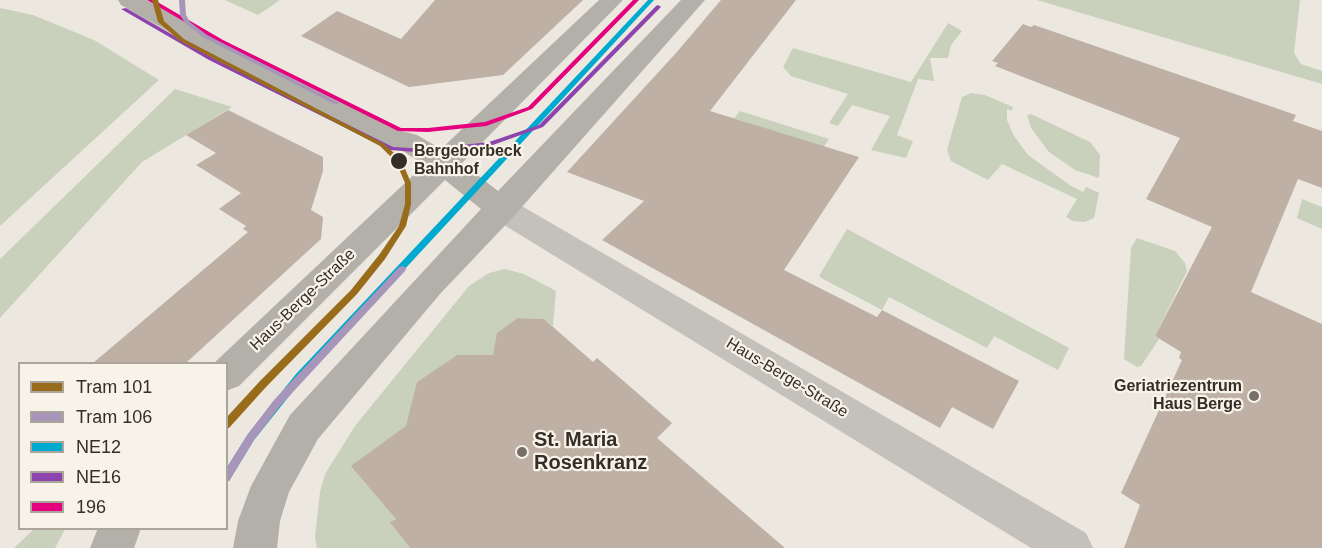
<!DOCTYPE html>
<meta charset="utf-8">
<style>
body{margin:0}
#map{position:relative;width:1322px;height:548px;overflow:hidden;background:#ece8e0;font-family:Helvetica,sans-serif}
canvas{display:block}
.legend{position:absolute;left:18px;top:362px;width:210px;height:168px;box-sizing:border-box;background:#f8f3e8;border:2px solid #aaa49b;margin:0;padding:8px 10px;list-style:none;font-size:18px;color:#352e28}
.legend li{display:flex;align-items:center;gap:12px;height:30px}
.legend b{width:30px;border:2px solid #aaa49b}
</style>
<div id="map">
<canvas width="1322" height="548"></canvas>
<ul class="legend">
<li><b style="height:8px;background:#996c1b"></b>Tram 101</li>
<li><b style="height:8px;background:#a795ba"></b>Tram 106</li>
<li><b style="height:8px;background:#00a9ce"></b>NE12</li>
<li><b style="height:8px;background:#8e44ad"></b>NE16</li>
<li><b style="height:8px;background:#e5007d"></b>196</li>
</ul>
</div>
<script>
const context = document.querySelector('canvas').getContext('2d');
context.lineJoin = 'round';
function paint(path, color) {
  context.fillStyle = color;
  context.fill(path, 'evenodd');
}
function shape(rows) {
  const path = new Path2D();
  for (const r of rows) {
    path.moveTo(r[0], r[1]);
    for (let i = 2; i < r.length; i += 2) path.lineTo(r[i], r[i + 1]);
  }
  return path;
}
function strokePath(path, color, width, dash) {
  context.strokeStyle = color;
  context.lineWidth = width;
  context.lineCap = dash ? 'butt' : 'round';
  context.setLineDash(dash || []);
  context.stroke(path);
}
function drawText(font, color, halo, rows, align = 'center') {
  context.font = font + ' Helvetica,sans-serif';
  context.lineWidth = 4.5;
  context.setLineDash([]);
  context.textBaseline = 'middle';
  context.strokeStyle = halo;
  context.fillStyle = color;
  for (const [text, x, y, turn = 0] of rows) {
    context.save();
    context.translate(x, y);
    context.rotate((+turn || 0) * Math.PI / 180);
    context.textAlign = isNaN(turn) ? turn : align;
    if (halo) context.strokeText(text, 0, 0);
    context.fillText(text, 0, 0);
    context.restore();
  }
}
paint(shape([
 [225,0,280,0,258,15],
 [1037,0,1300,0,1294,53,1301,64,1322,71,1322,84],
 [0,8,33,15,94,40,159,80,0,226],
 [948,23,962,31,951,45,948,58,930,58,934,81,918,79,897,135,913,141,906,158,871,150,890,116,852,105,838,126,829,123,848,94,791,76,783,67,793,48,911,82],
 [175,89,232,107,142,162,0,318,0,259],
 [971,93,985,95,1013,107,1012,111,1007,109,1007,120,1014,136,1028,155,1071,186,1083,192,1086,187,1099,193,1094,218,1085,222,1073,221,1066,217,1077,199,1002,164,988,180,951,161,947,150,962,97],
 [740,111,829,139,823,148,734,118],
 [1031,114,1090,142,1100,155,1099,178,1075,170,1049,152,1031,128,1027,115],
 [1302,199,1322,207,1322,229,1297,218],
 [847,229,1069,348,1058,370,994,336,987,348,889,297,882,310,823,279,819,276],
 [1137,238,1175,251,1185,263,1187,271,1155,336,1159,339,1141,366,1137,367,1124,359,1131,248],
 [505,269,524,274,556,291,553,326,544,319,518,318,493,355,457,355,417,382,408,510,391,522,410,548,317,548,315,537,320,492,325,474,355,426,469,286,489,273],
 [34,529,34,528,65,529,55,548,14,548]
]), '#c9d0bc');
paint(shape([
 [435,0,583,0,503,75,409,87,301,36,337,11,401,39],
 [721,0,796,0,710,111,859,157,784,270,877,317,882,310,1019,381,993,429,952,407,940,428,602,240,644,201,567,172,676,53],
 [1023,24,1031,27,1034,25,1296,115,1293,121,1322,131,1322,188,1298,179,1251,292,1322,324,1322,548,1124,548,1140,505,1121,493,1182,360,1179,358,1181,352,1155,336,1212,227,1146,199,1180,138,995,66,998,63,992,61],
 [228,110,323,157,323,171,311,210,323,217,321,239,186,363,93,363,248,232,243,229,246,226,219,209,241,193,196,165,216,153,186,135],
 [518,318,544,319,593,362,597,358,672,423,657,438,785,548,410,548,390,522,396,519,351,466,406,426,417,382,457,355,493,355,497,333]
]), '#beb0a4');
paint(shape([
 [502,198,513,201,1086,533,1093,548,1031,548,491,217,487,209,491,201,502,198]
]), '#c4c0ba');
paint(shape([
 [118,0,146,0,295,80,402,131,417,135,441,149,599,0,623,0,462,163,498,191,681,0,705,0,513,217,440,294,318,439,289,492,280,521,277,548,233,548,238,521,251,486,290,415,481,209,445,180,239,386,226,391,226,364,213,364,424,165,400,149,387,146,277,92,121,5,118,0],
 [98,528,141,528,134,548,90,548,98,528]
]), '#b3afa9');
paint(shape([
 [648,0,654,0,302,380,254,440,229,481,226,482,226,469,248,434,296,374,648,0]
]), '#00a9ce');
paint(shape([
 [658,5,661,7,660,8,543,127,490,146,428,153,390,150,209,60,121,9,126,8,213,58,393,147,428,149,489,142,539,125,656,6,658,5]
]), '#8e44ad');
paint(shape([
 [147,0,154,0,223,40,401,128,428,128,485,122,528,107,633,0,639,0,532,109,486,126,428,132,398,131,219,42,147,0]
]), '#e5007d');
paint(shape([
 [152,0,158,0,164,21,184,39,384,144,401,159,411,183,411,204,406,226,385,259,357,294,266,387,229,428,226,429,226,418,260,381,351,290,379,255,399,226,405,204,405,183,396,162,380,146,180,41,158,22,152,0]
]), '#996c1b');
paint(shape([
 [179,0,185,0,186,15,190,22,207,35,339,103,338,104,334,104,203,37,185,23,180,15,179,0],
 [402,266,405,267,406,269,405,271,280,406,254,440,229,481,226,482,226,469,248,434,274,400,399,267,402,266]
]), '#a795ba');
for (const [x, y, r, color] of [
 [399,161,9,"#352e28"],
 [1254,396,6,"#756f68"],
 [522,452,6,"#756f68"]
]) {
  const dot = new Path2D();
  dot.arc(x, y, r, 0, 2 * Math.PI);
  context.fillStyle = color;
  context.fill(dot);
  strokePath(dot, '#f8f3e8', 2);
}
drawText('bold 16px', '#352e28', '#f8f3e8', [
 ["Bergeborbeck",414,152],
 ["Bahnhof",414,170]
], 'left');
drawText('16px', '#352e28', '#f8f3e8', [
 ["Haus-Berge-Straße",303,300,-44],
 ["Haus-Berge-Straße",787,378,31]
]);
drawText('bold 16px', '#352e28', '#f8f3e8', [
 ["Geriatriezentrum",1242,387],
 ["Haus Berge",1242,405]
], 'right');
drawText('bold 20px', '#352e28', '#f8f3e8', [
 ["St. Maria",534,440],
 ["Rosenkranz",534,463]
], 'left');
</script>
